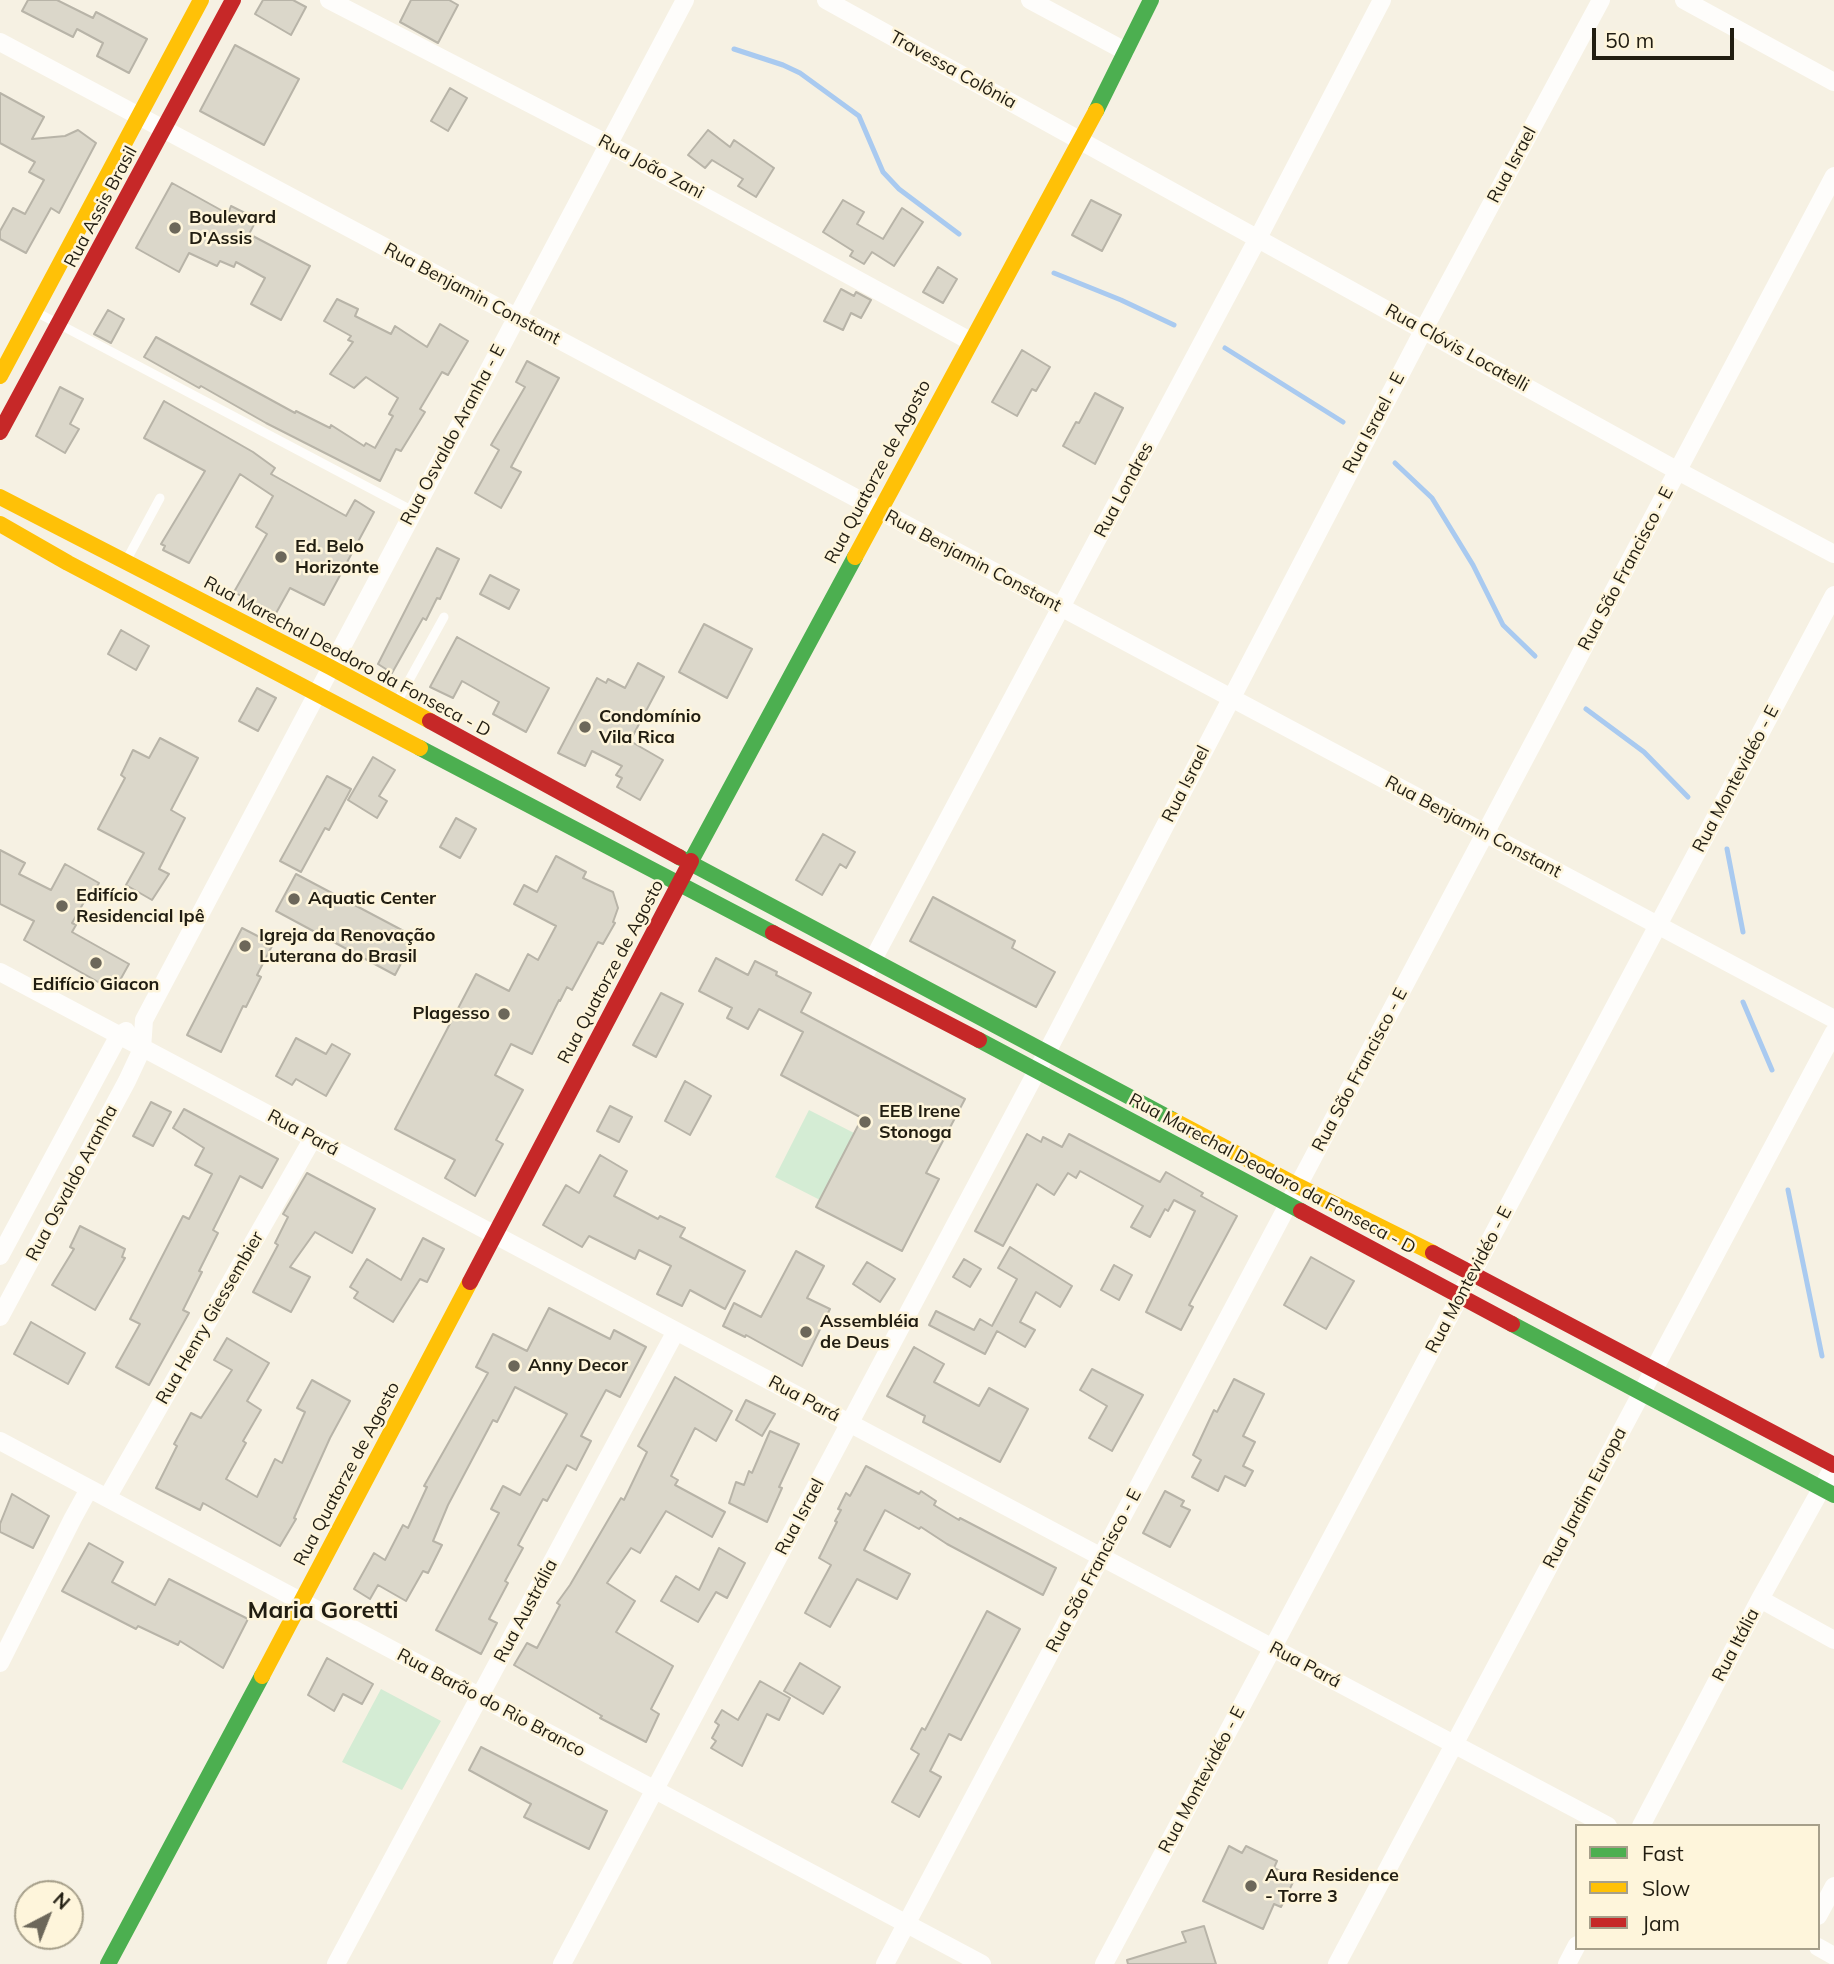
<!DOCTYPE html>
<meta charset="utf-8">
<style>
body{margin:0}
#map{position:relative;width:1834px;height:1964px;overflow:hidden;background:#f6f1e3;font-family:Mulish,sans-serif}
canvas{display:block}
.legend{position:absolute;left:1575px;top:1824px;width:245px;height:126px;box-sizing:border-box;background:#fef5db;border:2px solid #a69f8a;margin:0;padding:9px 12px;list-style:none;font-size:21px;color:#211d11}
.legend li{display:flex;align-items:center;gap:14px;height:35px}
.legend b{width:35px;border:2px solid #a69f8a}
.north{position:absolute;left:14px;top:1880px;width:70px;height:70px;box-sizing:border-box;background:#fef5db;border:2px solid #a69f8a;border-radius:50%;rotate:42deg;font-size:19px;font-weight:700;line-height:28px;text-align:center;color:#211d11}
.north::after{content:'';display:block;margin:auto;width:24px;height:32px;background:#6c675a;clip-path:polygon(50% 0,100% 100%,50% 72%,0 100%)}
.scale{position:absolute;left:1592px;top:28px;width:142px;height:32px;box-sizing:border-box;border:4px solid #211d11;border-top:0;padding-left:9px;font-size:21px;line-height:24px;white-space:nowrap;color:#211d11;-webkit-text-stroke:5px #fef5db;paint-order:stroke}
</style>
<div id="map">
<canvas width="1834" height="1964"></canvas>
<ul class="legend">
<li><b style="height:9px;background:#4caf50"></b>Fast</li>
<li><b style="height:9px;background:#ffc107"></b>Slow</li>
<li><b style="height:9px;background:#c62828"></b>Jam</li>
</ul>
<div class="north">N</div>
<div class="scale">50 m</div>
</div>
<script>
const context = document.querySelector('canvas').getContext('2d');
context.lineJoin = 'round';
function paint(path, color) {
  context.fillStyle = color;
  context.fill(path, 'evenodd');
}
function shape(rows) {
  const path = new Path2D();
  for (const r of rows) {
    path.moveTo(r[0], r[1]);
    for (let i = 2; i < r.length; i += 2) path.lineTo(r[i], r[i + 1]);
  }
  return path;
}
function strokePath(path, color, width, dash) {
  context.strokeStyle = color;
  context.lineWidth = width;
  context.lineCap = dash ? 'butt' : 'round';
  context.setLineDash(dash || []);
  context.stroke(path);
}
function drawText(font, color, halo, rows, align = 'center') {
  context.font = font + ' Mulish,sans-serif';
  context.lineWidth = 5;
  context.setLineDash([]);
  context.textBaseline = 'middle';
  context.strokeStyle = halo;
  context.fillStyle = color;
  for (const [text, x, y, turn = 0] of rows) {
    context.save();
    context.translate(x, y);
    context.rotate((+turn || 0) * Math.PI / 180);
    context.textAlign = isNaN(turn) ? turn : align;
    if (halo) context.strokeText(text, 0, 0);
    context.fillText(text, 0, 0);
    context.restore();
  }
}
paint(shape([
 [809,1110,854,1133,820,1200,775,1177],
 [381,1689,441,1721,402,1790,342,1762]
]), '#d4ecd4');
strokePath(shape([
 [734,49,783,65,800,73,859,116,883,172,899,189,959,234],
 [1054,273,1121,300,1174,325],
 [1225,348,1343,422],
 [1395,463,1432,498,1473,565,1503,625,1535,656],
 [1586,709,1644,752,1688,797],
 [1727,849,1743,932],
 [1743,1002,1772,1070],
 [1788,1190,1822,1356]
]), '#a9caf0', 5);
const building = shape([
 [28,0,57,0,93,18,96,12,147,39,129,73,97,56,103,43,77,29,73,37,22,11,28,0],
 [263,0,293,0,306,7,291,35,255,14,263,0],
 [411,0,449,0,458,5,438,43,400,22,411,0],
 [235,45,299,79,264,145,200,111,235,45],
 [450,88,467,98,448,131,431,121,450,88],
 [0,93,44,117,32,139,65,136,78,130,96,143,59,213,51,208,26,253,0,239,0,231,13,208,25,214,44,180,29,172,35,162,0,143,0,93],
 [708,130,730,147,734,140,774,168,756,197,738,186,743,179,712,160,705,168,688,155,708,130],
 [172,183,228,214,231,206,257,219,249,234,310,266,281,320,251,304,265,278,236,262,234,267,220,261,217,266,189,253,179,272,136,248,172,183],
 [843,200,864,212,857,224,883,239,902,208,923,222,894,266,872,252,864,264,850,256,853,251,823,232,843,200],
 [1091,200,1121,215,1102,251,1072,235,1091,200],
 [938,267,957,279,943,303,923,292,938,267],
 [841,289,854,296,856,292,871,300,861,318,851,313,843,330,824,321,841,289],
 [337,299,358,309,355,316,391,334,395,326,427,347,440,324,468,341,448,375,442,372,420,409,425,412,401,451,396,449,380,481,266,423,201,386,199,388,144,357,156,337,295,413,296,411,330,428,331,425,364,446,366,443,375,448,393,416,389,414,398,398,366,377,354,388,330,374,353,342,348,340,351,336,324,321,337,299],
 [108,310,124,319,111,343,94,334,108,310],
 [1022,350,1050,367,1036,391,1032,389,1017,416,992,402,1022,350],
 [527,361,559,378,511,467,521,472,501,508,475,493,499,450,491,445,525,387,516,382,527,361],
 [60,387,83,399,70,424,79,429,65,453,36,436,60,387],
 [1095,393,1123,408,1095,464,1063,446,1076,422,1079,423,1095,393],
 [164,401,253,452,275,468,271,474,346,516,355,500,374,512,324,605,290,588,275,615,234,592,267,534,256,527,273,496,240,474,189,563,163,550,165,546,161,544,205,471,144,438,164,401],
 [437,548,459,559,440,599,437,598,426,620,423,618,392,673,378,664,437,548],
 [490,575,519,590,509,609,480,594,490,575],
 [704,624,752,649,727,698,679,672,704,624],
 [121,630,149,646,136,670,108,654,121,630],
 [457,637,549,688,526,732,493,714,499,702,462,681,453,698,430,687,457,637],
 [638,663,664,677,630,741,663,760,640,800,617,787,622,778,616,775,622,766,592,751,585,766,558,753,597,678,606,683,608,679,625,688,638,663],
 [257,688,276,698,258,731,239,721,257,688],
 [160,738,198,758,171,810,185,818,159,869,169,874,152,900,126,885,144,853,98,829,125,778,121,775,133,750,149,758,160,738],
 [373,757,395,770,379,796,387,801,377,818,348,800,373,757],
 [327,776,351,789,329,830,325,828,301,872,280,861,327,776],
 [456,818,476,829,460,858,440,847,456,818],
 [823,834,855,852,846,868,840,864,822,895,796,880,823,834],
 [0,850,25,863,19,874,51,890,65,864,99,883,91,897,88,895,72,923,76,925,72,932,129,964,114,991,24,940,34,921,0,904,0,850],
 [556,856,586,872,583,878,613,892,618,908,613,922,615,923,603,944,598,942,572,990,567,987,560,1001,559,1000,532,1054,511,1044,495,1075,523,1090,496,1140,503,1144,475,1196,445,1178,455,1160,395,1129,476,974,509,991,528,954,538,960,556,926,514,904,524,885,537,892,556,856],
 [296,874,415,937,395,975,276,911,296,874],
 [933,897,1015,941,1012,948,1055,972,1036,1007,910,941,933,897],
 [242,928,273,944,257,975,261,977,246,1007,243,1006,221,1052,187,1035,242,928],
 [716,958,748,975,755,961,777,972,776,975,811,993,801,1012,965,1099,926,1173,939,1179,902,1251,816,1207,862,1118,781,1075,803,1032,759,1009,748,1029,727,1018,732,1008,699,991,716,958],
 [661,993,683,1004,656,1057,633,1045,661,993],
 [296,1038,326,1054,332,1044,350,1054,326,1096,296,1079,292,1085,276,1076,296,1038],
 [685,1081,711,1096,690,1135,665,1121,685,1081],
 [151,1102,171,1112,153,1146,133,1136,151,1102],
 [610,1106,632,1117,619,1142,597,1131,610,1106],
 [184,1109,278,1159,262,1188,240,1176,213,1230,218,1233,199,1271,202,1272,183,1310,189,1313,149,1385,116,1367,140,1324,130,1319,183,1216,189,1219,212,1174,195,1165,204,1148,173,1128,184,1109],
 [1027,1134,1041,1142,1043,1137,1062,1147,1069,1134,1160,1182,1166,1172,1203,1193,1201,1196,1237,1216,1189,1305,1193,1307,1181,1330,1146,1312,1195,1211,1174,1200,1168,1211,1165,1209,1150,1237,1131,1227,1143,1206,1080,1171,1076,1178,1068,1173,1054,1195,1037,1184,1003,1246,975,1231,1027,1134],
 [600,1155,627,1171,614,1196,658,1219,660,1216,685,1228,680,1237,745,1271,725,1309,690,1290,682,1306,657,1294,671,1266,639,1250,635,1259,589,1236,582,1247,543,1225,566,1185,579,1193,600,1155],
 [307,1173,375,1209,352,1253,315,1232,290,1267,310,1277,291,1312,253,1292,278,1245,275,1243,288,1217,283,1214,307,1173],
 [80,1226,125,1249,122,1257,125,1258,95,1310,52,1285,74,1249,70,1247,80,1226],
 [423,1238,444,1249,427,1282,420,1279,393,1322,354,1298,358,1292,350,1287,367,1259,401,1280,423,1238],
 [1010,1247,1072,1286,1060,1307,1036,1292,1020,1322,1035,1330,1025,1347,997,1331,985,1354,929,1325,936,1311,974,1330,980,1319,992,1326,1017,1279,998,1268,1010,1247],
 [796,1251,824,1266,807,1298,830,1309,802,1366,746,1335,745,1337,723,1326,734,1303,761,1317,796,1251],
 [1311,1257,1354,1281,1326,1329,1284,1305,1311,1257],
 [964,1259,981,1269,970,1287,953,1277,964,1259],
 [867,1262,895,1279,880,1302,853,1284,867,1262],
 [1114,1265,1132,1275,1119,1300,1101,1290,1114,1265],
 [549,1308,610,1339,614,1330,646,1347,620,1397,606,1390,581,1436,591,1441,576,1470,567,1465,547,1501,543,1499,518,1545,523,1548,505,1581,508,1583,489,1619,497,1623,481,1654,436,1630,499,1513,491,1509,503,1486,520,1495,567,1414,515,1387,497,1422,493,1420,448,1505,433,1541,442,1545,428,1573,423,1571,406,1601,378,1585,370,1599,354,1589,374,1553,385,1560,403,1525,408,1528,427,1487,424,1486,488,1373,476,1367,493,1334,527,1351,549,1308],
 [31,1322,85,1353,68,1384,14,1354,31,1322],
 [227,1338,269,1363,247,1401,261,1410,243,1441,246,1443,226,1479,257,1497,275,1459,282,1463,305,1412,297,1408,312,1380,350,1401,330,1438,294,1518,296,1519,280,1546,203,1503,200,1510,156,1488,177,1446,174,1444,191,1413,201,1418,232,1370,214,1360,227,1338],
 [914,1347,944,1364,934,1382,979,1406,989,1388,1028,1409,1000,1462,923,1422,925,1416,887,1396,914,1347],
 [1092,1369,1143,1395,1112,1451,1089,1438,1107,1406,1080,1390,1092,1369],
 [675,1377,732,1411,716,1441,695,1428,671,1476,678,1480,675,1485,725,1512,712,1537,666,1511,640,1553,631,1548,607,1583,635,1601,616,1632,673,1666,651,1709,659,1714,646,1742,600,1718,602,1716,514,1665,527,1643,537,1648,560,1605,557,1603,570,1585,621,1498,624,1500,647,1452,638,1446,675,1377],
 [1234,1379,1264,1394,1243,1436,1255,1442,1243,1466,1253,1471,1245,1486,1225,1476,1218,1491,1192,1477,1201,1460,1193,1455,1214,1410,1217,1412,1234,1379],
 [746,1400,775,1414,762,1436,736,1420,746,1400],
 [770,1431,799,1444,779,1487,782,1488,767,1522,729,1503,736,1482,744,1485,749,1471,752,1473,770,1431],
 [866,1466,919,1494,921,1491,936,1501,934,1505,959,1520,960,1518,1056,1568,1043,1595,947,1544,921,1527,919,1529,885,1510,864,1550,910,1574,897,1599,857,1579,830,1627,805,1613,831,1565,819,1558,837,1522,835,1521,841,1510,838,1509,846,1493,850,1496,866,1466],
 [1165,1491,1184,1501,1181,1506,1190,1510,1170,1547,1143,1533,1165,1491],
 [12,1494,49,1516,33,1548,0,1532,0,1524,12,1494],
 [89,1543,123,1562,112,1582,155,1605,169,1579,248,1619,223,1668,180,1641,178,1645,138,1626,136,1629,62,1591,89,1543],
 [719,1548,745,1563,727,1598,716,1592,698,1622,661,1601,676,1576,699,1590,719,1548],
 [987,1611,1020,1629,961,1740,949,1734,930,1771,941,1777,919,1817,892,1802,919,1754,911,1749,922,1728,925,1730,987,1611],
 [327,1658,373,1684,362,1704,343,1694,334,1711,308,1695,327,1658],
 [800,1663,840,1687,823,1714,784,1691,800,1663],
 [760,1681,790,1698,779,1720,767,1714,742,1766,711,1748,716,1741,712,1738,719,1725,715,1722,722,1710,738,1720,760,1681],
 [481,1747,607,1811,589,1849,524,1817,531,1804,469,1770,481,1747],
 [1229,1846,1242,1853,1246,1846,1277,1861,1274,1868,1295,1878,1281,1907,1274,1904,1263,1929,1203,1901,1229,1846],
 [1204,1926,1216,1964,1128,1964,1127,1960,1186,1942,1182,1932,1204,1926]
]);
paint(building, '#dbd7ca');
strokePath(building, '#b8b4a8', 2);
strokePath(shape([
 [36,312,413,511],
 [126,561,160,498],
 [397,702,444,617]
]), '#fefdfb', 9);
strokePath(shape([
 [329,0,608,144,970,341],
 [826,0,1678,471,1834,554],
 [1030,0,1125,51],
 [1684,0,1834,82],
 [0,42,1834,1019],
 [868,969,1258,238,1382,0],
 [0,972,1608,1826],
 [0,1256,119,1035,126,1031],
 [0,1317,127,1081,142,1049,144,1020,685,0],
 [0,1441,982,1964],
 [107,1498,313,1138],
 [1760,1599,1834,1640],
 [0,1663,73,1518,89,1489],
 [1641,1826,1760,1599,1834,1466],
 [1818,1916,1834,1886],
 [1818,1947,1834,1956],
 [336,1964,676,1331],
 [562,1964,1047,1052,1424,329,1601,0],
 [885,1964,1834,176],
 [1104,1964,1834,595],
 [1337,1964,1834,1032],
 [1567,1964,1577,1945]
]), '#fefdfb', 18);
strokePath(shape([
 [1096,111,1151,0],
 [420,748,773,933],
 [679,857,1173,1120],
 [691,861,855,557],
 [979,1040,1301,1211],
 [1512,1324,1834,1495],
 [108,1964,262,1676]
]), '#4caf50', 16);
strokePath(shape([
 [0,376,201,0],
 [0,497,330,667,430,721],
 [0,524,68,563,420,748],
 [855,557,1096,111],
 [1173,1120,1298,1186,1433,1253],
 [262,1676,470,1282]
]), '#ffc107', 16);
strokePath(shape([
 [0,432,233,0],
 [430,721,679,857],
 [773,933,979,1040],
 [1301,1211,1512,1324],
 [1433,1253,1834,1465],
 [470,1282,691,861]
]), '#c62828', 16);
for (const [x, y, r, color] of [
 [175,228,7,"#6c675a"],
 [281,557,7,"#6c675a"],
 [585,727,7,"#6c675a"],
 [294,899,7,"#6c675a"],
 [62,906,7,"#6c675a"],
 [245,946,7,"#6c675a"],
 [96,963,7,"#6c675a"],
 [504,1014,7,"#6c675a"],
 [865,1122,7,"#6c675a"],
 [806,1332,7,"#6c675a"],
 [514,1366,7,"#6c675a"],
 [1251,1886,7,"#6c675a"]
]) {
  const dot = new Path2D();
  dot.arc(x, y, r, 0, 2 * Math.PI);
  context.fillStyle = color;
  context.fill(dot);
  strokePath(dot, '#fef5db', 2.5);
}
drawText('18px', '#211d11', '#fef5db', [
 ["Travessa Colônia",953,70,29],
 ["Rua Israel",1512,165,-62],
 ["Rua João Zani",651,167,28],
 ["Rua Assis Brasil",101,207,-62],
 ["Rua Benjamin Constant",472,294,28],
 ["Rua Clóvis Locatelli",1457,348,29],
 ["Rua Israel - E",1374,423,-62],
 ["Rua Osvaldo Aranha - E",453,435,-62],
 ["Rua Quatorze de Agosto",878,472,-62],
 ["Rua Londres",1124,490,-62],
 ["Rua Benjamin Constant",973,561,28],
 ["Rua São Francisco - E",1626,569,-62],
 ["Rua Marechal Deodoro da Fonseca - D",347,657,28],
 ["Rua Montevidéo - E",1736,779,-62],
 ["Rua Israel",1186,784,-63],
 ["Rua Benjamin Constant",1473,827,28],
 ["Rua Quatorze de Agosto",611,972,-62],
 ["Rua São Francisco - E",1360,1070,-62],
 ["Rua Pará",303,1133,28],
 ["Rua Marechal Deodoro da Fonseca - D",1272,1174,28],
 ["Rua Osvaldo Aranha",72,1183,-62],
 ["Rua Montevidéo - E",1469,1280,-62],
 ["Rua Henry Giessembier",210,1318,-60],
 ["Rua Pará",804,1399,28],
 ["Rua Quatorze de Agosto",347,1474,-62],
 ["Rua Jardim Europa",1585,1498,-62],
 ["Rua Israel",800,1517,-62],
 ["Rua São Francisco - E",1094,1571,-62],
 ["Rua Austrália",526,1611,-62],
 ["Rua Itália",1736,1645,-62],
 ["Rua Pará",1305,1665,28],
 ["Rua Barão do Rio Branco",491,1703,28],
 ["Rua Montevidéo - E",1202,1780,-62]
]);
drawText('bold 18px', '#211d11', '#fef5db', [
 ["Boulevard",189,218],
 ["D'Assis",189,239],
 ["Ed. Belo",295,547],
 ["Horizonte",295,568],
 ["Condomínio",599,717],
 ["Vila Rica",599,738],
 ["Edifício",76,896],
 ["Residencial Ipê",76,917],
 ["Aquatic Center",308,899],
 ["Igreja da Renovação",259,936],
 ["Luterana do Brasil",259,957],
 ["Edifício Giacon",96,985,"center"],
 ["Plagesso",490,1014,"right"],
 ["EEB Irene",879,1112],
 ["Stonoga",879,1133],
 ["Assembléia",820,1322],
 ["de Deus",820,1343],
 ["Anny Decor",528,1366],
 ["Aura Residence",1265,1876],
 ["- Torre 3",1265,1897]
], 'left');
drawText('bold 24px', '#211d11', '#fef5db', [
 ["Maria Goretti",323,1611]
]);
</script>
